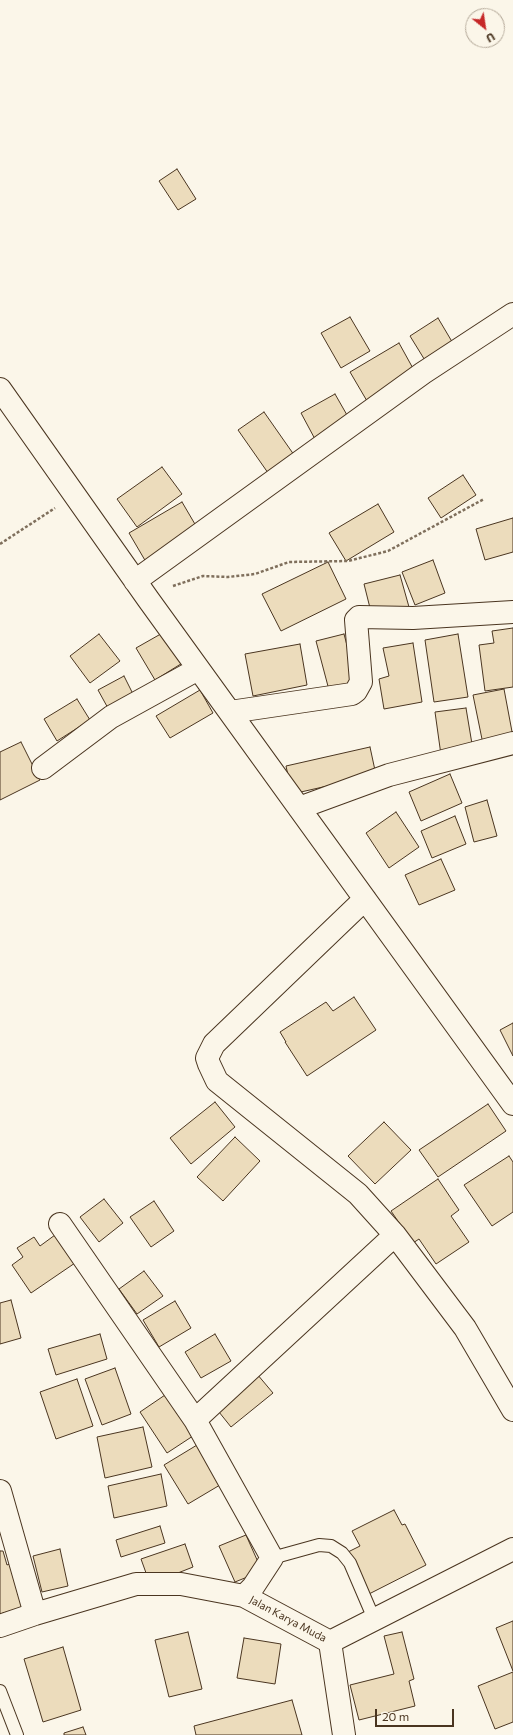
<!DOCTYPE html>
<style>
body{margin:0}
#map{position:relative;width:513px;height:1735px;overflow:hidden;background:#fbf6e9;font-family:Commissioner,sans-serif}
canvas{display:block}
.north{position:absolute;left:465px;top:8px;width:40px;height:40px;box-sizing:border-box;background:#fbf6e9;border:1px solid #b4a999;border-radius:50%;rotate:150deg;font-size:11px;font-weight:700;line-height:16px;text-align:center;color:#4a3520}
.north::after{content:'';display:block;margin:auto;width:14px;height:18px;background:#c62828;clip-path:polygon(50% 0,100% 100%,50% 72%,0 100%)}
.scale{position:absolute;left:375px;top:1709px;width:79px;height:18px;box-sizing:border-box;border:2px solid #4a3520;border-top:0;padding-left:5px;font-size:12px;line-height:14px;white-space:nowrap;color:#4a3520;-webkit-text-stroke:3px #fbf6e9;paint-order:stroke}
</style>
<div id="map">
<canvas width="513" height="1735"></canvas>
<div class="north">U</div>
<div class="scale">20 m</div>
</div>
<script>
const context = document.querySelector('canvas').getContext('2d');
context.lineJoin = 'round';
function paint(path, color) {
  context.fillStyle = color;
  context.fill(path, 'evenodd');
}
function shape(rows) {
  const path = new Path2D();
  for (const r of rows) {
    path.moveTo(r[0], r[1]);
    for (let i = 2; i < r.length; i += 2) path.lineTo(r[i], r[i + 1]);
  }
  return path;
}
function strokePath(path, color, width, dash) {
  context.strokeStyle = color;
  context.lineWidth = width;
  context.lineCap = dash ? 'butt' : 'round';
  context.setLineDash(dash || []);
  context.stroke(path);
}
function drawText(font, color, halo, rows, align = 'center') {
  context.font = font + ' Commissioner,sans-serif';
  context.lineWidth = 3;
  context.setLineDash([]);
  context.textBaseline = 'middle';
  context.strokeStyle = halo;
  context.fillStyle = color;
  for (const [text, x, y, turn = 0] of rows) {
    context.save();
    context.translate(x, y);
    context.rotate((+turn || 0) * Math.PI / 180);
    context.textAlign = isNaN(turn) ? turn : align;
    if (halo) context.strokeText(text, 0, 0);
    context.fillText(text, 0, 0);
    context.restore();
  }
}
const building = shape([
 [177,169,196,199,178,210,159,181,177,169],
 [350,317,370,351,341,368,321,333,350,317],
 [438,318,454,345,426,362,410,336,438,318],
 [399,343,415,372,367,401,350,372,399,343],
 [335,394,351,422,316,441,301,413,335,394],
 [264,412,299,462,273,480,238,430,264,412],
 [162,467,182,494,137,527,117,499,162,467],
 [463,475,476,495,441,518,428,498,463,475],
 [182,502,199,531,146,562,129,533,182,502],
 [378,504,394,532,346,561,329,533,378,504],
 [513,518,513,552,485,560,476,529,513,518],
 [433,560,445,593,415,605,402,572,433,560],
 [328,562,346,599,281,631,262,594,328,562],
 [400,575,409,607,372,616,364,584,400,575],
 [513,628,513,687,485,691,479,645,494,643,492,631,513,628],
 [166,631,184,662,155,680,136,648,166,631],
 [99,634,120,661,90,683,70,656,99,634],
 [344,634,357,683,329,690,316,641,344,634],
 [458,634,468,697,434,702,425,640,458,634],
 [413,643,422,702,384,709,379,679,389,676,383,648,413,643],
 [300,644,307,685,253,696,245,654,300,644],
 [124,676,134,696,109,710,98,690,124,676],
 [504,689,513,737,484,749,473,695,504,689],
 [200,690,213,713,170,738,156,716,200,690],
 [77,699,90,720,57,741,44,719,77,699],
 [466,708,473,750,441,755,435,712,466,708],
 [21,742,40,780,0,800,0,752,21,742],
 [370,747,376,775,292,794,286,766,370,747],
 [450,774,462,803,421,821,409,792,450,774],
 [487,800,497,836,474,842,465,807,487,800],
 [396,812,419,847,389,868,366,833,396,812],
 [455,816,466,844,432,858,421,831,455,816],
 [441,859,455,890,419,905,405,875,441,859],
 [354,997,376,1030,307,1076,285,1042,286,1042,280,1032,326,1002,333,1011,354,997],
 [513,1023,513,1056,500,1030,513,1023],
 [215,1102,235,1127,191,1164,170,1138,215,1102],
 [488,1104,506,1131,438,1177,419,1150,488,1104],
 [384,1122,411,1150,375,1184,348,1156,384,1122],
 [235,1137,260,1161,223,1201,197,1177,235,1137],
 [509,1156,513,1162,513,1212,492,1226,464,1185,509,1156],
 [438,1179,459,1210,451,1216,469,1242,436,1264,419,1239,413,1243,391,1211,438,1179],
 [104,1199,123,1223,99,1242,80,1217,104,1199],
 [154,1201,174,1231,151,1247,130,1217,154,1201],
 [55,1235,75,1263,31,1293,12,1265,23,1257,17,1248,34,1237,40,1246,55,1235],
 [144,1271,163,1296,137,1314,119,1289,144,1271],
 [11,1300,21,1338,0,1344,0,1303,11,1300],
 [175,1301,191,1328,159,1347,143,1320,175,1301],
 [100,1334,107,1359,56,1375,48,1349,100,1334],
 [215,1334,231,1361,201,1378,185,1352,215,1334],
 [115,1368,131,1414,102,1425,85,1379,115,1368],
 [257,1374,273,1393,231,1427,215,1407,257,1374],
 [77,1379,93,1426,56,1439,40,1392,77,1379],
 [168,1393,196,1434,167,1453,140,1412,168,1393],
 [143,1427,152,1467,105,1478,97,1437,143,1427],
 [202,1442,225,1482,188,1504,164,1465,202,1442],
 [161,1474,167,1506,114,1518,108,1486,161,1474],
 [394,1510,402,1525,405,1524,426,1565,367,1595,346,1553,360,1546,352,1531,394,1510],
 [160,1526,165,1543,121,1557,116,1540,160,1526],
 [246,1535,262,1571,235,1582,219,1546,246,1535],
 [185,1544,193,1567,150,1584,141,1559,185,1544],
 [60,1549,68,1586,42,1592,33,1556,60,1549],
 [0,1551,3,1551,7,1565,14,1562,27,1606,0,1614,0,1551],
 [513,1621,513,1671,496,1628,513,1621],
 [188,1632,202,1689,169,1697,155,1640,188,1632],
 [402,1632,414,1679,409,1681,415,1706,359,1720,350,1685,394,1674,384,1636,402,1632],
 [244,1638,281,1644,275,1684,237,1678,244,1638],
 [63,1647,81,1710,43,1722,24,1659,63,1647],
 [513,1672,513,1722,495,1729,478,1686,513,1672],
 [292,1700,302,1735,196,1735,194,1726,292,1700],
 [83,1727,86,1735,64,1735,64,1733,83,1727]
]);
paint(building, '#ecdcbc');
strokePath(building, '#4a3520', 1);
const service = shape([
 [272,1558,319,1545,331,1546,342,1553,350,1563,374,1619],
 [0,1691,17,1735]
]);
const minor = shape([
 [0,389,148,599,513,1104],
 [135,581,423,373,513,314],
 [230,712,352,694,356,691,361,682,356,620,359,617,413,618,513,612],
 [43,768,111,717,198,669],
 [299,808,389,775,513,743],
 [365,899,214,1044,207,1058,209,1064,217,1081,358,1194,395,1235,465,1328,513,1410],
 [60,1224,195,1420],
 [0,1491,35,1614],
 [244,1596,253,1587,272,1558,195,1420,395,1235],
 [0,1626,35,1614,136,1584,181,1584,244,1596,330,1642,513,1549],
 [330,1642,344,1735]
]);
strokePath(service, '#4a3520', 14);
strokePath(minor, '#4a3520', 24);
strokePath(shape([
 [0,544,55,508],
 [173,586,203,576,228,577,255,574,289,562,348,561,388,551,484,499]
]), '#7f6f5c', 2.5, [3, 2]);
strokePath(service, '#fbf6e9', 12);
strokePath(minor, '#fbf6e9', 22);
drawText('11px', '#4a3520', '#fbf6e9', [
 ["Jalan Karya Muda",288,1619,28]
]);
</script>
